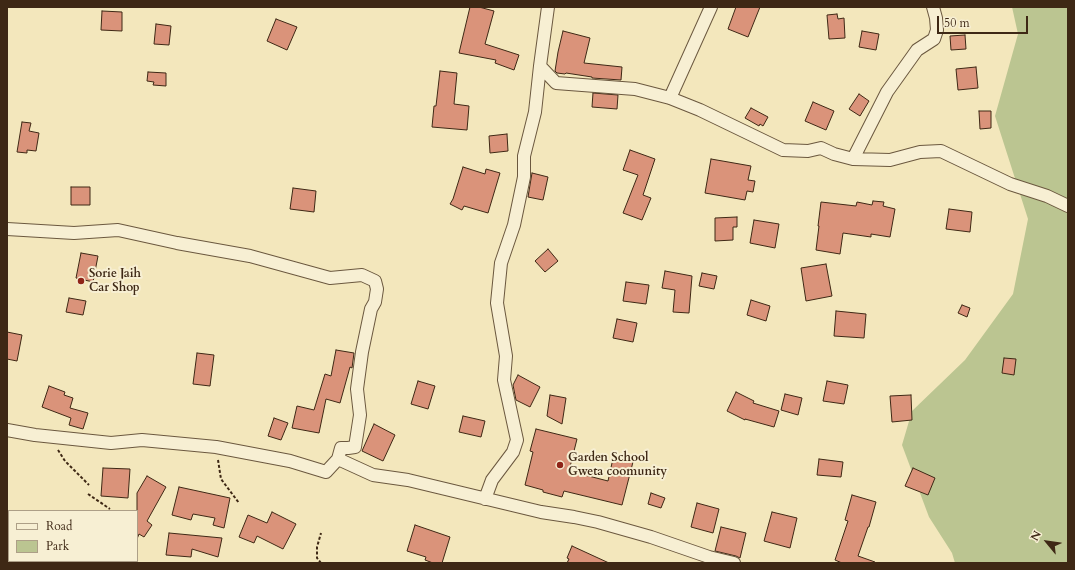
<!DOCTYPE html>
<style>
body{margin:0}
#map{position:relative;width:1075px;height:570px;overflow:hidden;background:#f3e7bc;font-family:Cardo,serif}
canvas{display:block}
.frame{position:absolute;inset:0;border:8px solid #3e2815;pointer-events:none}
.legend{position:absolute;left:8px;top:510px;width:130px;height:52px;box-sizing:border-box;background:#f7efd3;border:1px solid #ad9f87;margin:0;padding:5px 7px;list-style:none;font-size:12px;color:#3e2815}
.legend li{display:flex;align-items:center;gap:8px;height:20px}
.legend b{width:20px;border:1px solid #ad9f87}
.north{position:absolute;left:1027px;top:522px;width:40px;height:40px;-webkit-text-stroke:3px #f7efd3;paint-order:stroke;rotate:299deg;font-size:11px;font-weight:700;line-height:16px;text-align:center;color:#3e2815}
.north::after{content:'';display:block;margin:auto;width:14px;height:18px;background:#3e2815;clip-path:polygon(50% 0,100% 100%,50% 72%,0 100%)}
.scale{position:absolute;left:937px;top:16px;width:91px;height:18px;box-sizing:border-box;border:2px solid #3e2815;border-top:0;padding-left:5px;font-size:12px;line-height:14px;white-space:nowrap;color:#3e2815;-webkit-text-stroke:3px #f7efd3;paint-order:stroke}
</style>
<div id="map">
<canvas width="1075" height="570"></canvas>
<div class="frame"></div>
<ul class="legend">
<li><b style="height:5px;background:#f7efd3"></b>Road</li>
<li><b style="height:11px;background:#bbc591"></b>Park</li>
</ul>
<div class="north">N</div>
<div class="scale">50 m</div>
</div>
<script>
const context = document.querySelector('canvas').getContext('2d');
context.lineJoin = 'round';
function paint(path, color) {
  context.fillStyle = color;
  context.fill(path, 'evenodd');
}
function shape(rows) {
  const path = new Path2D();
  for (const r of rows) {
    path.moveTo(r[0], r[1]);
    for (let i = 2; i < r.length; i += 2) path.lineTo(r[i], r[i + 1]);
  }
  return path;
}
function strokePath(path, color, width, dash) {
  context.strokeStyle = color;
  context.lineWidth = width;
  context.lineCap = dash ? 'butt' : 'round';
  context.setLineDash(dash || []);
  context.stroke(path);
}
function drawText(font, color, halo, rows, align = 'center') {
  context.font = font + ' Cardo,serif';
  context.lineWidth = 4;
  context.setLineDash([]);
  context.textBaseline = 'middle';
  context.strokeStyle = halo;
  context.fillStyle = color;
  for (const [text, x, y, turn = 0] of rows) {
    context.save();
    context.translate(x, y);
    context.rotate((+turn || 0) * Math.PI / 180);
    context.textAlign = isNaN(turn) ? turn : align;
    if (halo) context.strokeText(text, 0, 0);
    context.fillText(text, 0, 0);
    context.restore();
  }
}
paint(shape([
 [1012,7,1068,7,1068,563,955,563,952,553,929,517,902,445,912,411,965,360,1013,294,1028,219,995,116,1018,34]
]), '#bbc591');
const building = shape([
 [470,7,479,7,494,11,485,44,519,55,514,70,495,63,496,60,459,53,470,7],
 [736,7,760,7,748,37,728,29,736,7],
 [102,11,122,12,122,31,101,30,102,11],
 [837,14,838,19,844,18,845,38,829,39,827,15,837,14],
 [276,19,297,27,287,50,267,41,276,19],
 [156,24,171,26,169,45,154,44,156,24],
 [563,31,590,38,584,63,622,67,621,80,592,78,592,77,566,73,565,74,557,73,555,71,558,52,563,31],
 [862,31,879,34,876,50,859,47,862,31],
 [965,35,966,49,951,50,950,36,965,35],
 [976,67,978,88,958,90,956,69,976,67],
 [440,71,457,73,454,104,469,106,467,130,432,127,434,106,436,106,440,71],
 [148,72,166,73,166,86,153,85,154,82,147,81,148,72],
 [593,93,618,95,617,109,592,107,593,93],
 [859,94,869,101,860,116,849,109,859,94],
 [813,102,834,111,826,130,805,121,813,102],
 [751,108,768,117,763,126,760,124,759,126,745,118,751,108],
 [979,111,991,111,991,128,980,129,979,111],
 [22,122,31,123,29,131,39,133,36,151,27,150,27,153,17,152,22,122],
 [507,134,508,151,490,153,489,136,507,134],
 [630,150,655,159,643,195,651,198,642,220,623,213,638,175,623,170,630,150],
 [711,159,751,166,748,180,755,181,753,192,747,191,745,200,705,193,711,159],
 [463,167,485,174,486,169,500,173,488,213,464,206,462,210,450,204,453,199,463,167],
 [532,173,548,177,543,200,528,197,532,173],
 [71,187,90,187,90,205,71,205,71,187],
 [293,188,316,191,314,212,290,209,293,188],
 [873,201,884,202,883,206,895,209,890,237,871,234,871,237,843,233,840,254,816,250,819,226,818,226,821,202,856,206,857,202,872,205,873,201],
 [949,209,972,212,970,232,946,229,949,209],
 [737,217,737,227,733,227,733,240,715,241,715,218,737,217],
 [754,220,779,224,775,248,750,243,754,220],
 [548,249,558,261,545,272,535,261,548,249],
 [81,253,98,256,93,282,76,278,81,253],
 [826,264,832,296,806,301,801,268,826,264],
 [665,271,692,276,689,313,673,312,675,290,662,288,665,271],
 [702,273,717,276,714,289,699,286,702,273],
 [626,282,649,285,646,304,623,301,626,282],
 [69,298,86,301,83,315,66,312,69,298],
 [751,300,770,306,766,321,747,315,751,300],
 [962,305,970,308,967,317,958,313,962,305],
 [836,311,866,314,864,338,834,336,836,311],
 [617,319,637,323,633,342,613,338,617,319],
 [7,332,22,335,17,361,7,359,7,332],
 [336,350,354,353,352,368,350,367,340,403,326,399,319,433,292,428,297,406,314,410,325,374,331,376,336,350],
 [197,353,214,355,210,386,193,384,197,353],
 [1004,358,1016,359,1014,375,1002,373,1004,358],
 [518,375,540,387,530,407,516,400,513,385,518,375],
 [418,381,435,386,428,409,411,404,418,381],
 [827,381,848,385,844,404,823,401,827,381],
 [49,386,65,392,64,395,73,398,70,408,88,413,83,429,69,425,71,418,42,407,49,386],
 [736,392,754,401,753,403,779,411,774,427,745,419,745,420,727,411,736,392],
 [785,394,802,398,798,415,781,410,785,394],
 [550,395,566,398,562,424,547,416,550,395],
 [911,395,912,420,892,422,890,396,911,395],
 [463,416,485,421,481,437,459,432,463,416],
 [274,418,288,423,281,440,268,436,274,418],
 [374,424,395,435,383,461,362,451,374,424],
 [536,429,577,439,569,471,608,481,614,454,634,458,622,505,564,491,562,497,543,492,543,490,525,485,533,452,530,451,536,429],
 [819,459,843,462,841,477,817,475,819,459],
 [103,468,130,469,128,498,101,496,103,468],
 [913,468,935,478,928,495,905,486,913,468],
 [147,476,166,487,147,521,152,525,144,537,139,534,137,539,137,493,147,476],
 [179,487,230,498,224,528,213,525,215,518,193,514,191,520,172,515,179,487],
 [651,493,665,498,661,508,648,504,651,493],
 [852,495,876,502,869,527,868,527,858,556,875,562,874,563,842,563,835,560,848,521,845,520,852,495],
 [697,503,719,509,713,533,691,527,697,503],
 [272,512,296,524,283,549,257,536,254,543,239,537,248,515,267,523,272,512],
 [772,512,797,518,790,548,764,541,772,512],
 [415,525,450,537,442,563,433,563,425,560,426,557,407,551,415,525],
 [721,527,746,533,740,558,736,556,715,551,721,527],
 [169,533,222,538,218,557,192,549,191,557,166,555,169,533],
 [572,546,609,563,567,563,569,559,567,558,572,546]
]);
paint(building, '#da937a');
strokePath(building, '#3e2815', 1);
const minor = shape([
 [548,7,540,66,556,83,635,89,670,98,700,110,783,150,808,151,821,148,834,154,853,159,890,160,920,152,941,151,1010,184,1047,196,1068,206],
 [670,98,711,7],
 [853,159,887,92,917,50,934,39,937,30,936,18,933,7],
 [7,229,74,233,118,230,177,243,250,256,330,278,362,275,375,281,377,289,375,302,371,309,362,352,357,389,360,415,355,447,348,448,341,448,338,459,373,475,408,480,541,512,574,517,598,522,651,537,709,557,734,563],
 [7,430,35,435,111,443,142,440,216,447,290,461,326,472,338,459],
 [485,499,492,480,513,452,517,440,504,380,506,356,497,303,501,263,514,225,524,177,524,156,535,112,540,66]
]);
strokePath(minor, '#6b583f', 14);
strokePath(shape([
 [58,450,65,461,89,485],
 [218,460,221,479,239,503],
 [88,494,110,509],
 [321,563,317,558,317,547,321,533]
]), '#3e2815', 2, [3, 2]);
strokePath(minor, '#f7efd3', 12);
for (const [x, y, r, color] of [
 [81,281,4,"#8f2418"],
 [560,465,4,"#8f2418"]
]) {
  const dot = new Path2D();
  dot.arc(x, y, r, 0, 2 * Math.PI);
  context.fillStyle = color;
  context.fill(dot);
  strokePath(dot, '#f7efd3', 1.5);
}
drawText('bold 12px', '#3e2815', '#f7efd3', [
 ["Sorie Jaih",89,274],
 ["Car Shop",89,288],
 ["Garden School",568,458],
 ["Gweta coomunity",568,472]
], 'left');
</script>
